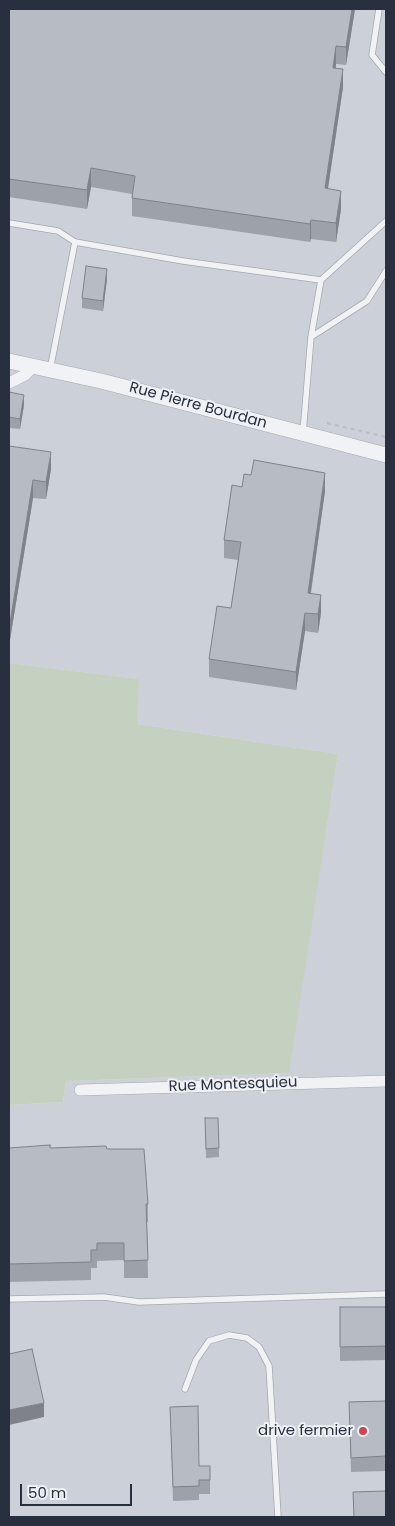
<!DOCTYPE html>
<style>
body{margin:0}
#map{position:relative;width:395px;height:1526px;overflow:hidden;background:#dee2e7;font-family:Poppins,sans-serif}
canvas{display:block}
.frame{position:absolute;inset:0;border:10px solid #282f3e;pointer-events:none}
.scale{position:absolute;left:20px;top:1484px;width:112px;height:22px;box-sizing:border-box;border:2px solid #282f3e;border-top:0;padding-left:6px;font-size:15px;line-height:18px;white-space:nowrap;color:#282f3e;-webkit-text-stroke:4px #eef1f5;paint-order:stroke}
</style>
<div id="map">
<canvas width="395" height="1526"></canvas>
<div class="frame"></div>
<div class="scale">50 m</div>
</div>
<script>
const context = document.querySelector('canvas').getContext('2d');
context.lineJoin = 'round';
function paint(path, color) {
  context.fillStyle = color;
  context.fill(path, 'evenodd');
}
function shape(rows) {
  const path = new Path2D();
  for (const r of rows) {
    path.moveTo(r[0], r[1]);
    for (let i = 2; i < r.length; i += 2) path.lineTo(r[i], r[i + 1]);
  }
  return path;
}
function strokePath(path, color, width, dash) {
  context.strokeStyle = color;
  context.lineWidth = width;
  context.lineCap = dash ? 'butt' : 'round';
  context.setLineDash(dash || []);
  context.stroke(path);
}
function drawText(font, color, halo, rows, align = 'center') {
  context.font = font + ' Poppins,sans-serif';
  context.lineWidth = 4;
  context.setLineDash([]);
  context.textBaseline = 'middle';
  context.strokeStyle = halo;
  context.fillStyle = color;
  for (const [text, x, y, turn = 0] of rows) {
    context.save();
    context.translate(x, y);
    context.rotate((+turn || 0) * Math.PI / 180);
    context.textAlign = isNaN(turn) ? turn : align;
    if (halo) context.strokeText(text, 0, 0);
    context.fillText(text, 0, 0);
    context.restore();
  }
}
paint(shape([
 [9,9,386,9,386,1517,9,1517,9,1105,63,1102,66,1081,288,1073,338,754,137,724,138,679,9,663]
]), '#ccd1d9');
paint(shape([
 [9,663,139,679,137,724,338,754,289,1073,66,1081,63,1102,9,1105]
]), '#c4d1c0');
const service = shape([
 [379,9,372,55,386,72],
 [9,223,58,231,75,242,183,261,321,280,311,337,303,433],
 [321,280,386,221],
 [311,337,367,301,386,271],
 [50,370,75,242],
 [9,1299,104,1297,139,1302,386,1294],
 [185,1389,196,1360,209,1341,229,1335,247,1338,259,1347,269,1366,278,1517]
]);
const minor = shape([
 [9,383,25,375,33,367],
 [80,1090,386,1081]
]);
const tertiary = shape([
 [9,361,101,381,386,455]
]);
strokePath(service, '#a4a9b1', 7);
strokePath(minor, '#a4a9b1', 12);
strokePath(tertiary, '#a4a9b1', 16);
strokePath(shape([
 [327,423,386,437]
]), '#bdbfc6', 2.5, [4, 4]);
strokePath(service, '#f1f2f6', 5.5);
strokePath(minor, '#f1f2f6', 11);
strokePath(tertiary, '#f1f2f6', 15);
paint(shape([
 [9,9,355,9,346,65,336,64,336,68,343,87,328,189,341,209,336,242,311,239,310,242,132,216,132,194,91,187,87,209,9,197],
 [107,279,103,311,82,308,82,298],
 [9,392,24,405,20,429,9,428],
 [9,446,51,469,46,499,33,498,9,646],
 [325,491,311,593,321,613,318,633,305,631,296,690,209,677,209,659,231,608,238,560,224,558,224,540],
 [218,1118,219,1157,206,1158,205,1127],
 [9,1148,50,1148,107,1149,148,1204,148,1222,147,1222,148,1278,124,1278,124,1260,97,1261,97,1268,91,1268,91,1280,9,1282],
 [340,1307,386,1327,386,1360,340,1361],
 [386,1401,386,1471,351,1472,349,1402],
 [170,1407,199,1466,210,1480,210,1494,199,1494,199,1500,173,1501]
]), '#9da1a9');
paint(shape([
 [352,9,355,9,346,65,346,47],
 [336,46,336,64,333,86,333,68],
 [343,69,343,87,325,207,325,188],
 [91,168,91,187,87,209,87,190],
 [341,191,341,209,336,242,336,223],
 [311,220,311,239,310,242,310,224],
 [107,269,107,279,103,311,103,301],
 [24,395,24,405,20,429,20,419],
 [51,452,51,469,46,499,46,482],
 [325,473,325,491,308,611,308,593],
 [33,480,33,498,9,646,9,629],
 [321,595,321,613,318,633,318,614],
 [305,613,305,631,296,690,296,672],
 [44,1403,44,1417,9,1425,9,1410]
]), '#7f8389');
const building = shape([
 [9,9,352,9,346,47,336,46,333,68,343,69,325,188,341,191,336,223,311,220,310,224,132,198,135,176,91,168,87,190,9,179,9,9],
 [86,266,107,269,103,301,82,298,86,266],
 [9,392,24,395,20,419,9,417,9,392],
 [9,446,51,452,46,482,33,480,9,629,9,446],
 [254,460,325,473,308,593,321,595,318,614,305,613,296,672,209,659,217,606,231,608,241,542,224,540,232,485,242,487,244,474,251,475,254,460],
 [205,1118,218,1118,219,1148,206,1149,205,1118],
 [50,1145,50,1148,106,1146,107,1149,144,1149,148,1204,146,1204,148,1260,124,1261,124,1243,97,1243,97,1250,91,1250,91,1262,9,1264,9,1148,50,1145],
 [340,1307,386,1307,386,1346,340,1347,340,1307],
 [32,1349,44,1403,9,1410,9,1354,32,1349],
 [386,1401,386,1456,351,1458,349,1402,386,1401],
 [198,1406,199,1466,210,1466,210,1480,199,1480,199,1486,173,1487,170,1407,198,1406],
 [386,1491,386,1517,354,1517,353,1492,386,1491]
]);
paint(building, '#b6bbc4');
strokePath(building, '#7f8389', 1);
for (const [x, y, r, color] of [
 [363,1431,5,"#cb4556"]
]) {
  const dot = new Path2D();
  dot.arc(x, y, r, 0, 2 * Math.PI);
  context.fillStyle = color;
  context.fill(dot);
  strokePath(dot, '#eef1f5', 2);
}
drawText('15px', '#282f3e', '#eef1f5', [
 ["Rue Pierre Bourdan",198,406,15],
 ["Rue Montesquieu",233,1085,-2]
]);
drawText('15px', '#282f3e', '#eef1f5', [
 ["drive fermier",353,1431]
], 'right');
</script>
